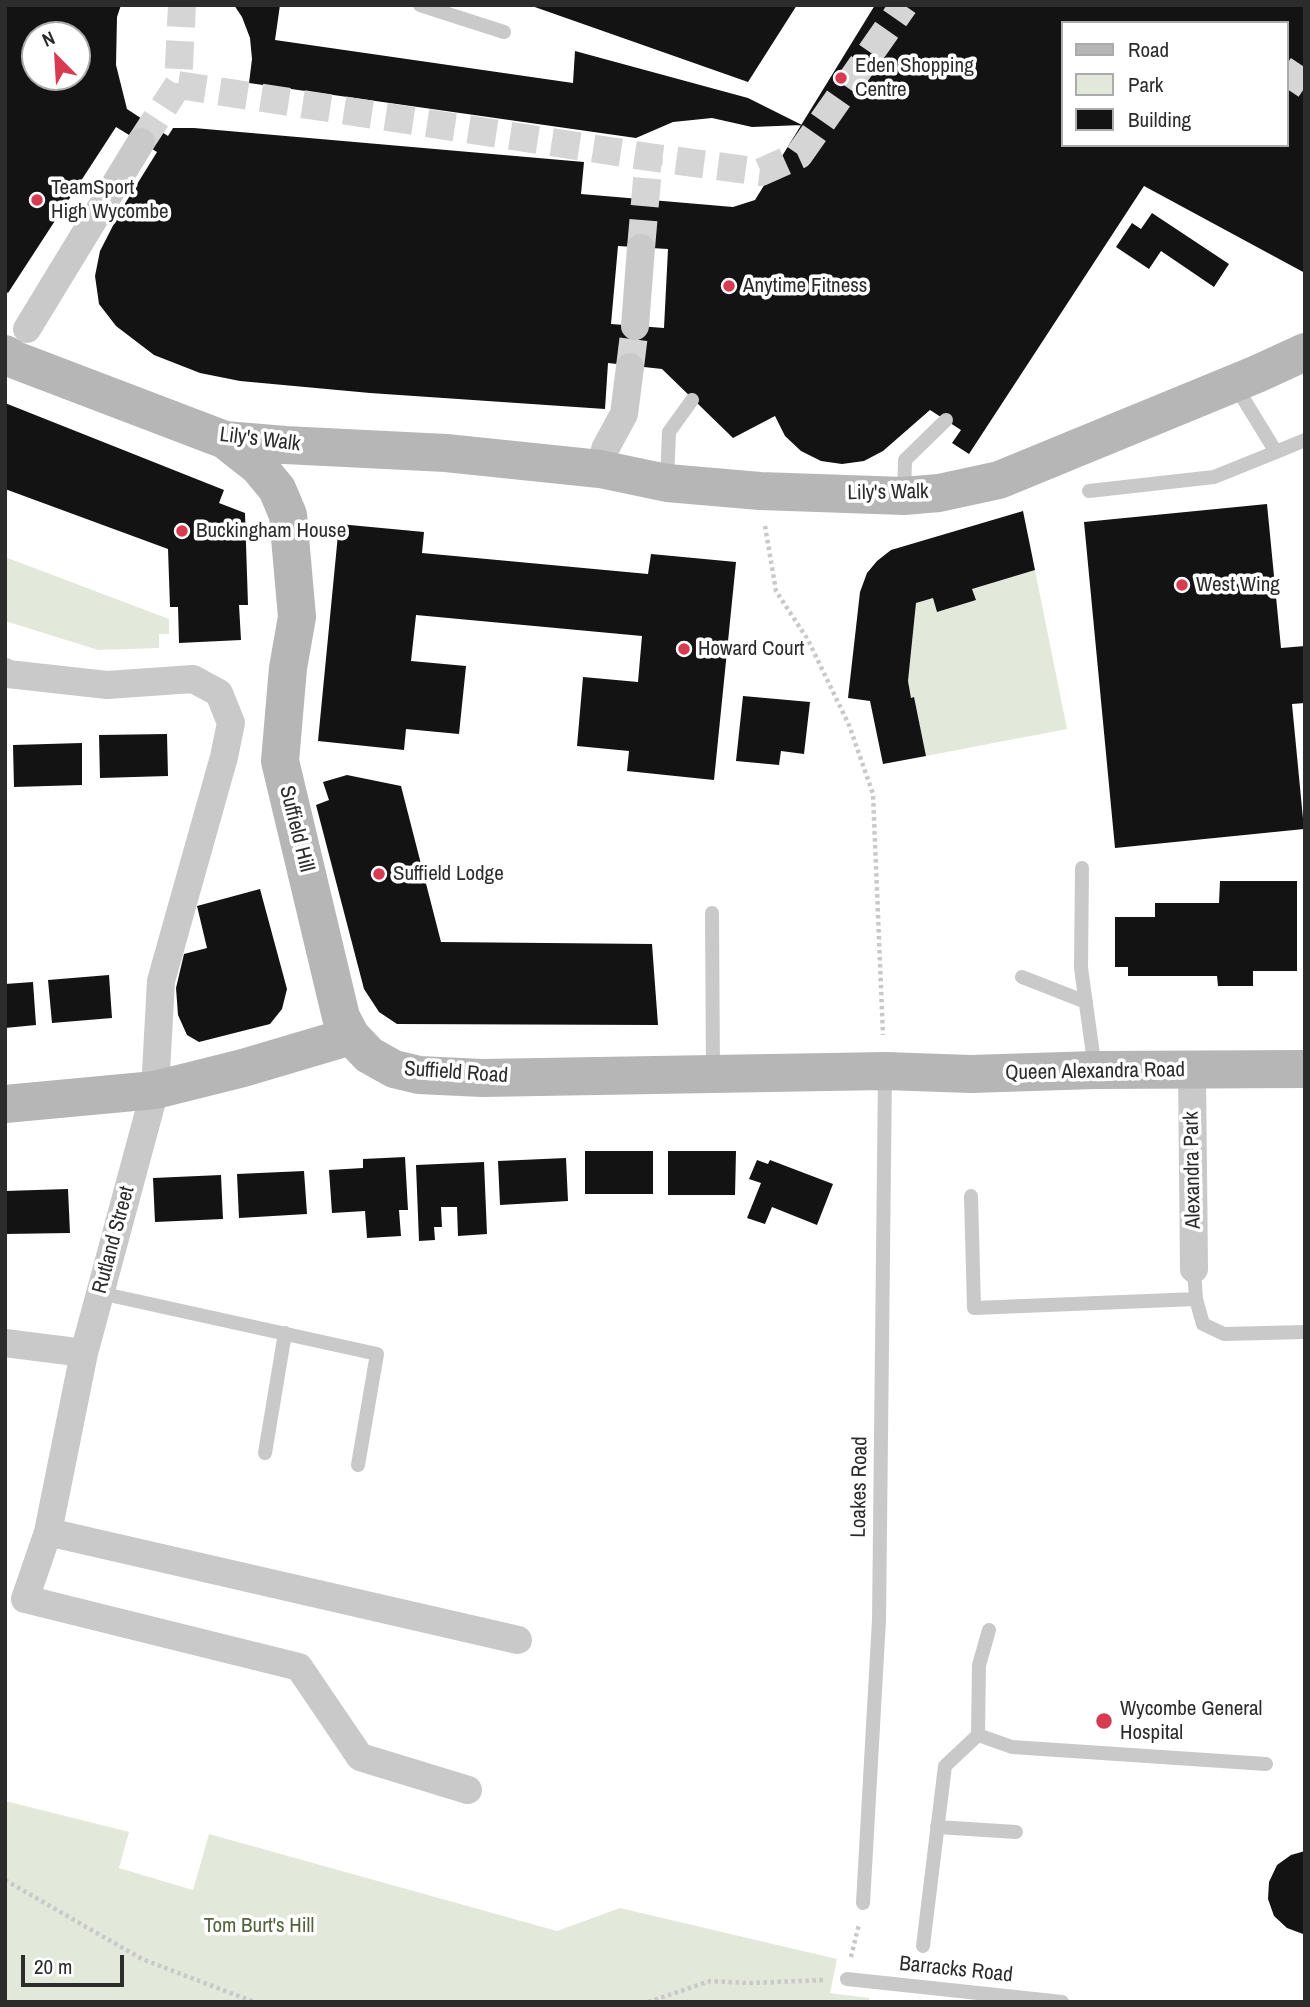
<!DOCTYPE html>
<style>
body{margin:0}
#map{position:relative;width:1310px;height:2007px;overflow:hidden;background:#fff;font-family:"Archivo Narrow",sans-serif}
canvas{display:block}
.frame{position:absolute;inset:0;border:7px solid #2c2c2c;pointer-events:none}
.legend{position:absolute;left:1061px;top:21px;width:228px;height:126px;box-sizing:border-box;background:#fff;border:2px solid #ababab;margin:0;padding:9px 12px;list-style:none;font-size:21px;color:#2c2c2c}
.legend li{display:flex;align-items:center;gap:14px;height:35px}
.legend b{width:35px;border:2px solid #ababab}
.north{position:absolute;left:21px;top:21px;width:70px;height:70px;box-sizing:border-box;background:#fff;border:2px solid #ababab;border-radius:50%;rotate:336deg;font-size:19px;font-weight:700;line-height:28px;text-align:center;color:#2c2c2c}
.north::after{content:'';display:block;margin:auto;width:24px;height:32px;background:#d73a51;clip-path:polygon(50% 0,100% 100%,50% 72%,0 100%)}
.scale{position:absolute;left:21px;top:1955px;width:103px;height:32px;box-sizing:border-box;border:4px solid #2c2c2c;border-top:0;padding-left:9px;font-size:21px;line-height:24px;white-space:nowrap;color:#2c2c2c;-webkit-text-stroke:5px #fff;paint-order:stroke}
</style>
<div id="map">
<canvas width="1310" height="2007"></canvas>
<div class="frame"></div>
<ul class="legend">
<li><b style="height:9px;background:#b6b6b6"></b>Road</li>
<li><b style="height:19px;background:#e3e9da"></b>Park</li>
<li><b style="height:19px;background:#131313"></b>Building</li>
</ul>
<div class="north">N</div>
<div class="scale">20 m</div>
</div>
<script>
const context = document.querySelector('canvas').getContext('2d');
context.lineJoin = 'round';
function paint(path, color) {
  context.fillStyle = color;
  context.fill(path, 'evenodd');
}
function shape(rows) {
  const path = new Path2D();
  for (const r of rows) {
    path.moveTo(r[0], r[1]);
    for (let i = 2; i < r.length; i += 2) path.lineTo(r[i], r[i + 1]);
  }
  return path;
}
function strokePath(path, color, width, dash) {
  context.strokeStyle = color;
  context.lineWidth = width;
  context.lineCap = dash ? 'butt' : 'round';
  context.setLineDash(dash || []);
  context.stroke(path);
}
function drawText(font, color, halo, rows, align = 'center') {
  context.font = font + ' "Archivo Narrow",sans-serif';
  context.lineWidth = 7;
  context.setLineDash([]);
  context.textBaseline = 'middle';
  context.strokeStyle = halo;
  context.fillStyle = color;
  for (const [text, x, y, turn = 0] of rows) {
    context.save();
    context.translate(x, y);
    context.rotate((+turn || 0) * Math.PI / 180);
    context.textAlign = isNaN(turn) ? turn : align;
    if (halo) context.strokeText(text, 0, 0);
    context.fillText(text, 0, 0);
    context.restore();
  }
}
paint(shape([
 [5,557,169,619,169,634,159,634,159,648,98,650,5,621],
 [1035,570,1067,729,926,756,914,698,911,698,908,681,916,603,933,598,937,612,975,600,972,589],
 [5,1801,129,1832,119,1868,193,1890,209,1834,557,1931,620,1908,837,1959,830,1993,869,1998,869,2002,5,2002]
]), '#e3e9da');
paint(shape([
 [5,5,121,5,117,17,116,65,127,109,168,136,173,128,194,128,584,162,581,194,733,207,755,200,875,5,1305,5,1305,273,1144,186,969,454,952,443,961,430,930,410,883,451,864,461,842,464,821,461,801,451,785,436,775,416,733,438,662,369,608,363,605,409,370,393,240,381,200,373,154,355,116,326,99,304,95,276,100,251,121,210,157,152,116,127,8,293,5,291],
 [1063,23,1287,23,1287,145,1063,145],
 [35,35,77,35,77,77,35,77],
 [618,246,668,249,664,328,611,324],
 [234,5,280,5,275,40,573,83,575,51,748,98,802,125,752,127,712,118,673,122,636,138,249,83,252,59,250,38,242,17],
 [529,5,797,5,748,82],
 [1152,213,1229,264,1214,287,1161,251,1149,269,1116,247,1132,223,1141,229],
 [5,403,224,490,219,503,245,513,248,605,239,605,241,640,179,643,178,607,170,607,168,549,5,489],
 [1267,504,1281,648,1305,646,1305,703,1292,704,1304,829,1115,848,1084,522],
 [1023,511,1035,570,972,589,976,600,937,612,933,598,916,603,908,681,911,698,914,697,926,756,883,764,870,701,848,698,860,592,867,573,877,561,891,550],
 [339,524,424,532,422,553,648,574,651,554,736,562,714,780,627,771,629,751,577,746,583,677,638,682,642,636,416,615,411,661,466,666,459,734,406,729,404,750,318,741],
 [743,696,810,702,804,754,781,751,779,765,736,761],
 [167,734,168,776,100,778,99,735],
 [82,743,82,785,14,787,13,745],
 [347,775,401,786,441,942,652,944,658,1025,397,1024,379,1012,364,989,316,805,329,800,323,782],
 [1220,881,1297,881,1297,971,1253,971,1253,986,1218,986,1217,976,1128,976,1128,967,1115,967,1115,917,1155,917,1155,903,1219,903],
 [260,889,287,989,282,1009,270,1024,199,1042,187,1035,178,1015,176,988,184,954,207,948,197,906],
 [109,975,112,1018,52,1023,48,980],
 [33,982,36,1025,5,1028,5,984],
 [585,1151,653,1151,653,1194,585,1194],
 [668,1151,736,1151,735,1195,668,1195],
 [405,1157,408,1210,399,1210,401,1236,367,1238,365,1211,332,1213,329,1170,363,1168,363,1159],
 [566,1158,568,1201,500,1205,498,1161],
 [757,1160,768,1164,770,1160,833,1184,817,1225,772,1207,765,1224,747,1218,761,1183,749,1179],
 [484,1162,487,1234,458,1236,457,1207,441,1207,442,1227,434,1227,435,1240,419,1241,416,1165],
 [304,1171,307,1214,239,1218,237,1174],
 [221,1175,223,1219,155,1222,153,1178],
 [68,1189,70,1233,5,1234,5,1191],
 [1305,1851,1305,1934,1303,1934,1287,1928,1274,1916,1268,1899,1269,1882,1277,1865,1291,1855]
]), '#131313');
strokePath(shape([
 [178,85,649,157,761,172,799,155,904,5],
 [1287,89,1305,62],
 [141,142,178,85,182,5],
 [641,248,649,157],
 [630,367,635,326]
]), '#d5d5d5', 28, [28, 14]);
strokePath(shape([
 [765,526,776,591,808,640,849,725,873,794,883,1035],
 [5,1880,142,1959,254,2002],
 [851,1957,859,1924],
 [648,2002,710,1981,749,1983,826,1980]
]), '#c9c9c9', 4.5, [3.5, 3.5]);
strokePath(shape([
 [420,5,504,32],
 [1235,385,1276,452,1305,440],
 [667,481,669,432,692,400],
 [1089,491,1214,477,1276,452],
 [904,495,905,460,946,420],
 [1082,868,1081,968,1095,1069],
 [712,913,713,1073],
 [1022,977,1086,1002],
 [971,1196,974,1308,1196,1299,1194,1269],
 [100,1293,377,1354,358,1465],
 [1196,1299,1203,1324,1224,1334,1305,1332],
 [265,1453,285,1333],
 [989,1630,979,1665,978,1735,1012,1747,1266,1764],
 [937,1827,1016,1832],
 [863,1903,879,1620,885,1072],
 [923,1946,945,1766,978,1735],
 [847,1979,1062,2002]
]), '#c9c9c9', 14);
strokePath(shape([
 [635,326,641,248],
 [27,329,141,142],
 [605,449,624,414,630,367],
 [5,672,8,674,107,685,193,679,219,693,231,723,224,757,161,981,155,1090,84,1353,48,1532,518,1640],
 [1192,1070,1194,1269],
 [5,1343,84,1353],
 [48,1532,25,1599,299,1667,360,1757,468,1790]
]), '#c9c9c9', 28);
strokePath(shape([
 [5,354,15,360,225,440,285,445,446,453,600,469,667,483,760,491,904,496,939,493,999,480,1257,374,1305,352],
 [225,440,258,466,277,489,288,515,297,617,288,668,280,761,341,1017,351,1036,369,1055,394,1069,419,1075,482,1078,885,1071,971,1074,1095,1070,1305,1069],
 [5,1104,155,1090,243,1068,351,1036]
]), '#b6b6b6', 38);
for (const [x, y, r, color] of [
 [841,78,7,"#d73a51"],
 [37,200,7,"#d73a51"],
 [729,286,7,"#d73a51"],
 [182,531,7,"#d73a51"],
 [1182,585,7,"#d73a51"],
 [684,649,7,"#d73a51"],
 [379,874,7,"#d73a51"],
 [1104,1721,9,"#d73a51"]
]) {
  const dot = new Path2D();
  dot.arc(x, y, r, 0, 2 * Math.PI);
  context.fillStyle = color;
  context.fill(dot);
  strokePath(dot, '#fff', 2.5);
}
drawText('21px', '#2c2c2c', '#fff', [
 ["Eden Shopping",855,66],
 ["Centre",855,90],
 ["TeamSport",51,188],
 ["High Wycombe",51,212],
 ["Anytime Fitness",743,286],
 ["Buckingham House",196,531],
 ["West Wing",1196,585],
 ["Howard Court",698,649],
 ["Suffield Lodge",393,874],
 ["Wycombe General",1120,1709],
 ["Hospital",1120,1733]
], 'left');
drawText('21px', '#2c2c2c', '#fff', [
 ["Lily's Walk",260,440,7],
 ["Lily's Walk",888,493,-1],
 ["Suffield Hill",296,829,76],
 ["Queen Alexandra Road",1095,1072,-1],
 ["Suffield Road",456,1073,4],
 ["Alexandra Park",1193,1170,-91],
 ["Rutland Street",114,1240,-75],
 ["Loakes Road",860,1487,-89],
 ["Barracks Road",956,1970,6]
]);
drawText('21px', '#52633d', '#fff', [
 ["Tom Burt's Hill",259,1926]
]);
</script>
